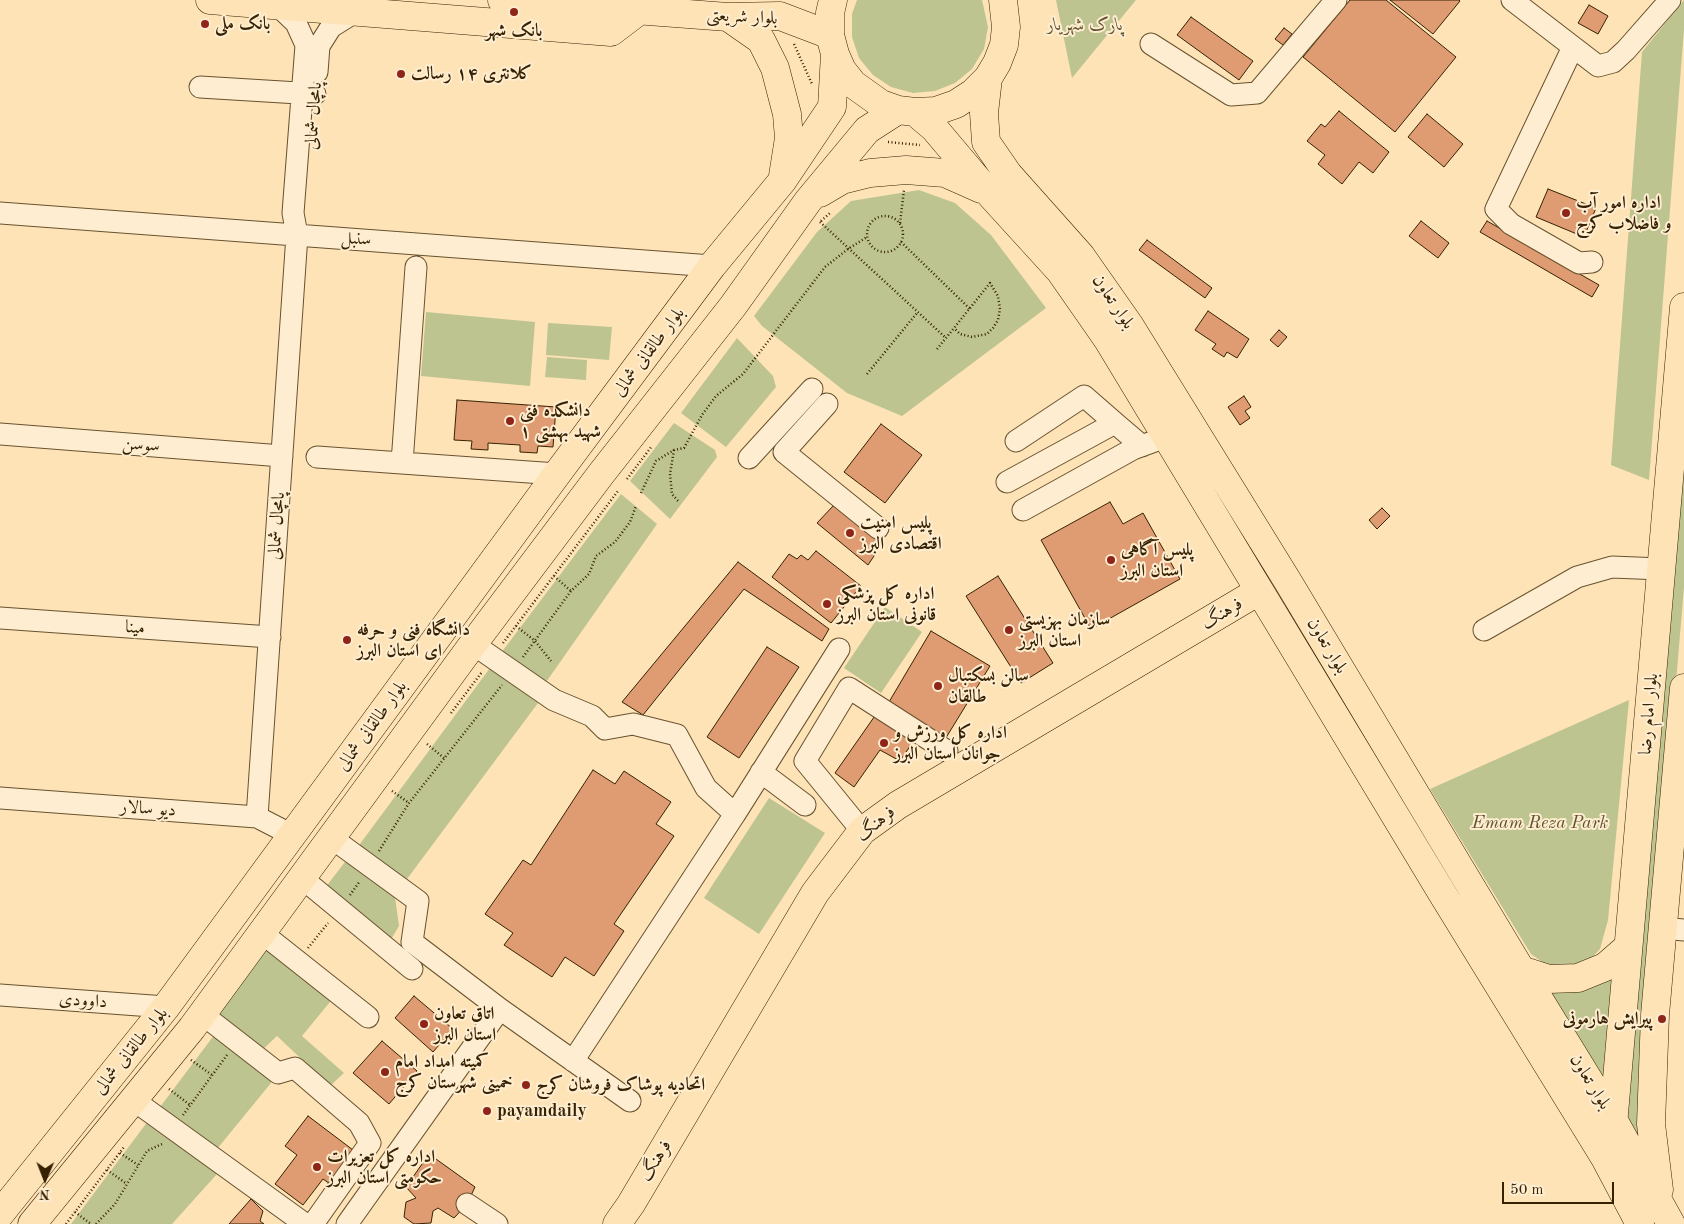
<!DOCTYPE html>
<meta charset="utf-8">
<style>
body{margin:0}
#map{position:relative;width:1684px;height:1224px;overflow:hidden;background:#fee3b7;font-family:"Old Standard TT",serif}
canvas{display:block}
.north{position:absolute;left:20px;top:1154px;width:50px;height:50px;-webkit-text-stroke:4px #feedd0;paint-order:stroke;rotate:181deg;font-size:14px;font-weight:700;line-height:20px;text-align:center;color:#362202}
.north::after{content:'';display:block;margin:auto;width:18px;height:22px;background:#362202;clip-path:polygon(50% 0,100% 100%,50% 72%,0 100%)}
.scale{position:absolute;left:1502px;top:1182px;width:112px;height:22px;box-sizing:border-box;border:2px solid #362202;border-top:0;padding-left:6px;font-size:15px;line-height:18px;white-space:nowrap;color:#362202;-webkit-text-stroke:4px #feedd0;paint-order:stroke}
</style>
<div id="map">
<canvas width="1684" height="1224"></canvas>
<div class="north">N</div>
<div class="scale">50 m</div>
</div>
<script>
const context = document.querySelector('canvas').getContext('2d');
context.lineJoin = 'round';
function paint(path, color) {
  context.fillStyle = color;
  context.fill(path, 'evenodd');
}
function shape(rows) {
  const path = new Path2D();
  for (const r of rows) {
    if (r.length === 3) {
      path.moveTo(r[0] + r[2], r[1]);
      path.arc(r[0], r[1], r[2], 0, 2 * Math.PI);
      continue;
    }
    path.moveTo(r[0], r[1]);
    for (let i = 2; i < r.length; i += 2) path.lineTo(r[i], r[i + 1]);
  }
  return path;
}
function strokePath(path, color, width, dash) {
  context.strokeStyle = color;
  context.lineWidth = width;
  context.lineCap = dash ? 'butt' : 'round';
  context.setLineDash(dash || []);
  context.stroke(path);
}
function drawText(font, color, halo, rows, align = 'center') {
  context.font = font + ' "Old Standard TT",Amiri,serif';
  context.lineWidth = 4;
  context.setLineDash([]);
  context.textBaseline = 'middle';
  context.strokeStyle = halo;
  context.fillStyle = color;
  for (const [text, x, y, turn = 0] of rows) {
    context.save();
    context.translate(x, y);
    context.rotate((+turn || 0) * Math.PI / 180);
    context.textAlign = isNaN(turn) ? turn : align;
    if (halo) context.strokeText(text, 0, 0);
    context.fillText(text, 0, 0);
    context.restore();
  }
}
paint(shape([
 [857,0,982,0,988,27,984,49,972,69,955,83,935,91,913,93,891,87,873,75,859,58,852,37,852,14],
 [1056,0,1136,0,1072,78],
 [1684,0,1684,29,1649,480,1611,465,1642,52],
 [919,190,955,203,991,235,1046,308,902,416,847,393,762,326,754,316,817,232,851,201],
 [426,312,535,322,530,386,421,376],
 [548,323,612,327,609,360,546,355],
 [737,338,773,376,776,387,726,447,681,413],
 [547,357,587,360,586,380,545,377],
 [674,423,715,450,717,457,670,519,630,481],
 [1684,437,1684,587,1650,992,1643,1012,1639,1011,1635,1006],
 [621,494,657,524,544,685,501,653],
 [885,607,922,632,881,693,844,668],
 [490,668,538,703,407,879,357,848],
 [1629,700,1608,920,1600,949,1591,959,1573,966,1548,966,1531,954,1430,789],
 [769,798,825,833,759,934,704,898],
 [348,858,394,890,399,926,390,941,325,888],
 [263,941,334,997,302,1036,344,1073,330,1086,277,1036,259,1053,210,1014],
 [1613,973,1606,1080,1542,988],
 [1633,1026,1643,1027,1657,1194,1619,1118],
 [215,1034,270,1076,271,1083,217,1149,157,1111],
 [148,1121,217,1174,172,1224,71,1224]
]), '#bdc490');
const building = shape([
 [1350,0,1386,0,1456,57,1395,132,1303,57,1350,0],
 [1390,0,1459,0,1460,1,1433,34,1390,0],
 [1589,5,1608,16,1598,34,1578,23,1589,5],
 [1191,17,1253,61,1239,80,1177,35,1191,17],
 [1284,28,1292,34,1283,45,1275,39,1284,28],
 [1339,111,1389,152,1373,173,1359,162,1342,184,1318,164,1325,155,1307,141,1321,124,1325,127,1339,111],
 [1427,114,1463,144,1444,167,1408,137,1427,114],
 [1548,189,1596,208,1584,237,1536,217,1548,189],
 [1421,221,1449,243,1438,258,1409,236,1421,221],
 [1487,221,1599,285,1592,297,1480,232,1487,221],
 [1147,240,1212,288,1205,298,1139,250,1147,240],
 [1208,311,1249,339,1237,358,1227,352,1224,357,1212,349,1216,344,1195,330,1208,311],
 [1279,330,1287,337,1278,347,1270,340,1279,330],
 [1244,396,1251,407,1245,411,1250,418,1240,425,1228,407,1244,396],
 [457,400,556,407,553,447,538,446,537,453,520,452,520,445,488,443,488,450,471,449,472,441,454,440,457,400],
 [881,424,922,455,885,503,844,472,881,424],
 [1110,502,1123,524,1143,513,1180,579,1091,629,1041,540,1110,502],
 [834,505,882,544,868,565,817,523,834,505],
 [1382,508,1390,516,1377,529,1369,520,1382,508],
 [816,551,861,586,831,623,772,577,789,554,797,559,801,555,808,560,816,551],
 [738,562,829,629,822,641,744,589,643,715,622,702,738,562],
 [998,576,1053,663,1021,683,966,596,998,576],
 [931,631,990,666,944,741,886,707,931,631],
 [767,647,799,667,739,758,707,737,767,647],
 [879,710,917,736,900,761,880,750,854,787,835,773,879,710],
 [593,770,615,784,624,771,671,802,656,824,674,836,614,924,624,931,594,976,565,957,552,977,504,945,513,933,485,914,523,860,531,865,593,770],
 [414,996,453,1029,433,1052,395,1018,414,996],
 [382,1041,417,1071,389,1104,353,1073,382,1041],
 [308,1116,357,1153,333,1186,323,1179,303,1205,275,1184,297,1155,285,1146,308,1116],
 [429,1154,475,1187,467,1204,454,1218,438,1208,433,1211,431,1223,414,1224,404,1217,406,1202,416,1198,406,1187,429,1154],
 [251,1199,263,1211,260,1221,264,1224,229,1224,251,1199]
]);
paint(building, '#df9b72');
strokePath(building, '#362202', 1);
const minor = shape([
 [1512,0,1598,66,1613,62,1626,50,1670,0],
 [1151,44,1231,95,1257,93,1336,0],
 [1573,47,1496,209,1511,224,1579,263,1592,262],
 [317,72,319,46,331,27,355,12],
 [200,87,315,94],
 [0,213,712,266],
 [827,404,784,452,878,528],
 [0,434,282,456],
 [1016,441,1084,396,1115,423],
 [317,457,557,474],
 [749,458,812,389],
 [402,463,416,267],
 [1007,482,1115,423,1142,446],
 [1023,510,1133,449,1166,437],
 [0,618,270,637],
 [1484,630,1577,577,1612,567,1661,569],
 [473,644,554,700,592,716,605,729,633,724,677,735,706,788,735,814,839,649],
 [761,772,805,805],
 [0,798,257,817,292,835],
 [257,817,297,235,293,213,306,45,296,23,277,5],
 [862,831,805,761,849,688,947,751],
 [333,839,418,901,412,942,500,1009,630,1101],
 [303,879,412,969],
 [1663,928,1684,930],
 [262,933,368,1017],
 [0,995,166,1007],
 [202,1014,278,1073,295,1068,359,1123,370,1143,313,1224],
 [573,1061,735,814],
 [132,1099,305,1224],
 [467,1204,497,1224],
 [347,1224,500,1009]
]);
const major = shape([
 [210,0,611,32,640,10],
 [502,0,728,17,780,16,830,35],
 [833,0,830,13,830,35,835,54,842,70,853,84,881,104,898,110,915,112,936,111,956,104,973,93,988,78,997,63,1004,45,1006,27,1003,0],
 [728,17,761,40,775,68,787,114,789,138,783,176],
 [988,78,984,113,986,142,1008,174,1081,256,1130,326,1287,580,1521,970,1614,1121,1671,1224],
 [915,112,934,128,988,192,1060,271,1108,340,1445,898,1605,1158,1640,1224],
 [820,193,842,180,870,173,906,170,945,173,981,189],
 [1521,970,1549,979,1578,978,1605,967,1628,947],
 [1613,1125,1684,307],
 [1659,1190,1651,1124,1655,1015,1684,688],
 [0,1214,166,1007,557,474,712,266,783,180,832,107,835,54],
 [32,1224,192,1028,473,644,601,474,733,306,808,201,867,130,898,110],
 [617,1224,631,1204,815,893,862,831,898,805,1259,591]
]);
strokePath(minor, '#68522f', 23);
strokePath(major, '#362202', 29);
strokePath(shape([
 [794,44,812,84],
 [888,142,920,145],
 [885,234,18],
 [821,221,830,213],
 [820,222,946,338],
 [900,223,904,190],
 [901,242,970,309],
 [937,349,946,338,990,283,998,296,1000,309,998,320,993,328,987,334,972,337,960,334,954,328],
 [867,374,917,313],
 [674,450,670,474,672,494,679,502],
 [627,479,652,446],
 [641,493,656,461,674,450,684,448,702,415,716,396,743,374,825,267,848,249,867,237],
 [554,576,571,591],
 [516,626,535,641,551,661],
 [503,643,618,491],
 [523,657,571,591,589,574,596,556,615,542,630,522,636,506],
 [451,713,482,672],
 [427,744,444,758],
 [392,791,409,803],
 [379,851,409,803,502,685],
 [350,895,360,881],
 [308,948,328,923],
 [191,1060,212,1075],
 [169,1089,190,1105],
 [183,1115,227,1055],
 [120,1153,138,1165],
 [107,1170,127,1184],
 [75,1212,91,1224],
 [66,1224,124,1147],
 [96,1224,115,1204,147,1151,162,1144]
]), '#362202', 2.5, [1, 2.5]);
strokePath(minor, '#feedd0', 21);
strokePath(major, '#fee3b7', 28);
for (const [x, y, r, color] of [
 [514,12,5,"#8f2418"],
 [205,24,5,"#8f2418"],
 [401,74,5,"#8f2418"],
 [1566,213,5,"#8f2418"],
 [510,421,5,"#8f2418"],
 [850,533,5,"#8f2418"],
 [1111,560,5,"#8f2418"],
 [827,604,5,"#8f2418"],
 [1009,630,5,"#8f2418"],
 [347,640,5,"#8f2418"],
 [938,686,5,"#8f2418"],
 [884,743,5,"#8f2418"],
 [1662,1019,5,"#8f2418"],
 [424,1024,5,"#8f2418"],
 [385,1072,5,"#8f2418"],
 [526,1085,5,"#8f2418"],
 [487,1111,5,"#8f2418"],
 [317,1167,5,"#8f2418"]
]) {
  const dot = new Path2D();
  dot.arc(x, y, r, 0, 2 * Math.PI);
  context.fillStyle = color;
  context.fill(dot);
  strokePath(dot, '#feedd0', 2);
}
drawText('18px', '#362202', '#feedd0', [
 ["بلوار شریعتی",742,17,3],
 ["پامچال شمالی",314,116,-86],
 ["سنبل",356,239,4],
 ["بلوار تعاون",1113,302,56],
 ["بلوار طالقانی شمالی",649,352,-53],
 ["سوسن",141,445,4],
 ["پامچال شمالی",277,526,-86],
 ["فرهنگ",1222,614,-31],
 ["مینا",135,628,4],
 ["بلوار تعاون",1327,646,59],
 ["بلوار امام رضا",1649,714,-85],
 ["بلوار طالقانی شمالی",372,726,-54],
 ["دیو سالار",148,809,4],
 ["فرهنگ",876,824,-40],
 ["داوودی",83,1001,4],
 ["بلوار طالقانی شمالی",131,1051,-51],
 ["بلوار تعاون",1590,1082,58],
 ["فرهنگ",656,1161,-59]
]);
drawText('bold 18px', '#362202', '#feedd0', [
 ["بانک ملی",215,24],
 ["بانک شهر",514,31,"center"],
 ["کلانتری ۱۴ رسالت",411,74],
 ["اداره امور آب",1576,203],
 ["و فاضلاب کرج",1576,224],
 ["دانشکده فنی",520,411],
 ["شهید بهشتی ۱",520,432],
 ["پلیس امنیت",860,523],
 ["اقتصادی البرز",860,544],
 ["پلیس آگاهی",1121,550],
 ["استان البرز",1121,571],
 ["اداره کل پزشکی",837,594],
 ["قانونی استان البرز",837,615],
 ["سازمان بهزیستی",1019,620],
 ["استان البرز",1019,641],
 ["دانشگاه فنی و حرفه",357,630],
 ["ای استان البرز",357,651],
 ["سالن بسکتبال",948,676],
 ["طالقان",948,697],
 ["اداره کل ورزش و",894,733],
 ["جوانان استان البرز",894,754],
 ["اتاق تعاون",434,1014],
 ["استان البرز",434,1035],
 ["پیرایش هارمونی",1652,1019,"right"],
 ["کمیته امداد امام",395,1062],
 ["خمینی شهرستان کرج",395,1083],
 ["اتحادیه پوشاک فروشان کرج",536,1085],
 ["payamdaily",497,1111],
 ["اداره کل تعزیرات",327,1157],
 ["حکومتی استان البرز",327,1178]
], 'left');
drawText('italic 18px', '#5e532d', '#feedd0', [
 ["پارک شهریار",1085,25],
 ["Emam Reza Park",1540,823]
]);
</script>
